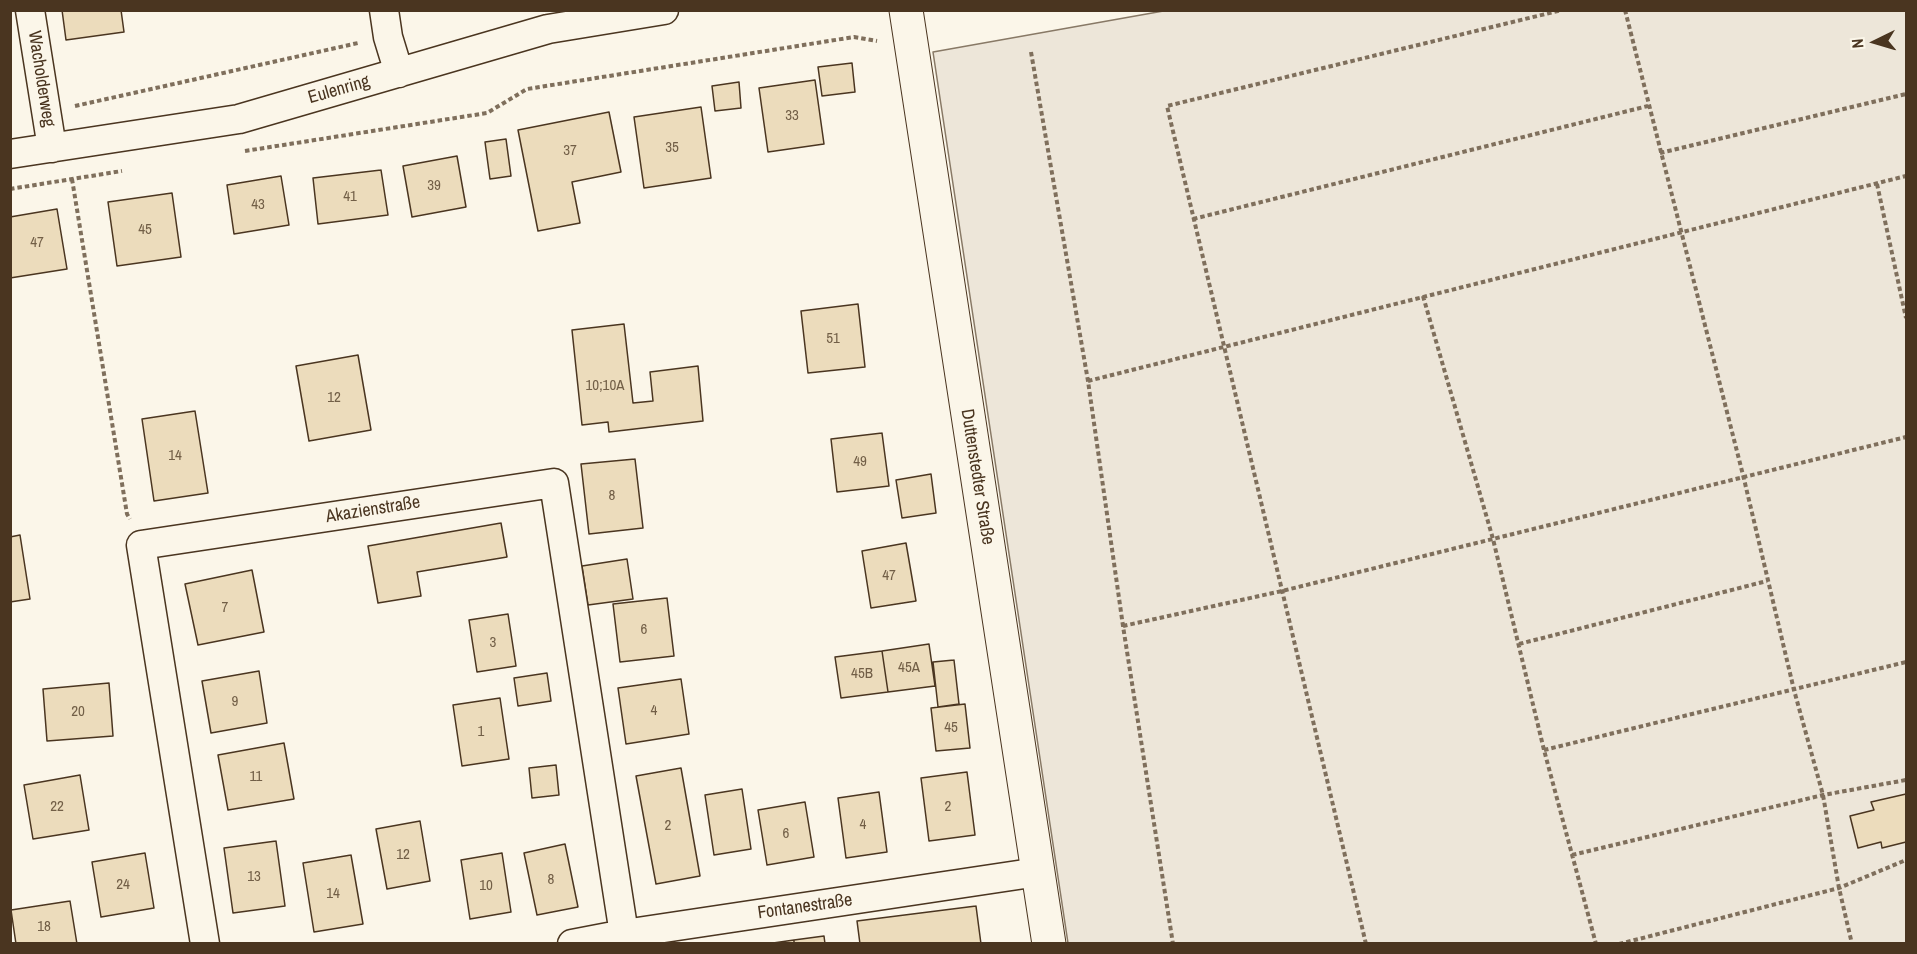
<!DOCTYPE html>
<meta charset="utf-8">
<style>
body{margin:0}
#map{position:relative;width:1917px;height:954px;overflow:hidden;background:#fbf6e9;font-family:"Archivo Narrow",sans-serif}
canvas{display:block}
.frame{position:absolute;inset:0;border:12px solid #4a3520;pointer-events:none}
.north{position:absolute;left:1845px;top:12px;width:60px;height:60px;-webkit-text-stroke:4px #fbf6e9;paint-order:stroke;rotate:265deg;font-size:16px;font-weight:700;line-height:24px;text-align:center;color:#4a3520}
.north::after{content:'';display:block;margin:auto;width:21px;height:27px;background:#4a3520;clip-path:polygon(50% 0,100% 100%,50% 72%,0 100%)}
</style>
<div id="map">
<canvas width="1917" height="954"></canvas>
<div class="frame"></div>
<div class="north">N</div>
</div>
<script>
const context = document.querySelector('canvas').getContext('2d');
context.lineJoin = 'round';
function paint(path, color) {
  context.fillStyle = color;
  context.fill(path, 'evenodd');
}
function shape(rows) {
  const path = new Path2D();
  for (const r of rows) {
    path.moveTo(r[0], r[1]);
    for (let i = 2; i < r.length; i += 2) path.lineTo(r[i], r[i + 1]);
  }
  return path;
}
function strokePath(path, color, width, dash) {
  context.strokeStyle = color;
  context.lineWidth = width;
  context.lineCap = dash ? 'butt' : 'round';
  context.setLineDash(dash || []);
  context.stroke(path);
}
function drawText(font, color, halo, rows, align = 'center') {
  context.font = font + ' "Archivo Narrow",sans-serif';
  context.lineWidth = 4.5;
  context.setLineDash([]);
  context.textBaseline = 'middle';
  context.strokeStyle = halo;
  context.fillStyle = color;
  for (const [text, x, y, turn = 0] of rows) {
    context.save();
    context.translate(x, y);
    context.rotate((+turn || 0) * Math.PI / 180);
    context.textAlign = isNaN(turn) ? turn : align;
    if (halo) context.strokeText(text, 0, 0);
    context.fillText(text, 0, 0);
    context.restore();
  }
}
const green = shape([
 [1169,10,1906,11,1906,943,1068,943,933,52,1169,10]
]);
paint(green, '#ede6d9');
strokePath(green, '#887966', 1.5);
const building = shape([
 [62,10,121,10,124,32,66,40,62,10],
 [852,63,855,92,822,96,818,67,852,63],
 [815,80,824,144,768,152,759,88,815,80],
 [739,82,741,108,715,111,712,86,739,82],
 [701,107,711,178,644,188,634,117,701,107],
 [609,112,621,172,572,182,580,223,538,231,518,130,609,112],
 [506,139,511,176,490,179,485,142,506,139],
 [457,156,466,207,412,217,403,166,457,156],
 [381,170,388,215,318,224,313,178,381,170],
 [281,176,289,225,234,234,227,185,281,176],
 [172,193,181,257,117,266,108,202,172,193],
 [57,209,67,269,10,278,10,217,57,209],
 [858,304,865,367,808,373,801,311,858,304],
 [624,324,633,403,653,401,650,372,698,366,703,421,609,432,608,422,582,425,572,330,624,324],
 [358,355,371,430,309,441,296,366,358,355],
 [195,411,208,493,154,501,142,419,195,411],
 [882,433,889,486,837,492,831,439,882,433],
 [635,459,643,528,589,534,581,464,635,459],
 [931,474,936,513,902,518,896,480,931,474],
 [501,523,507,557,417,572,421,596,378,603,368,546,501,523],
 [20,535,30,599,10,602,10,537,20,535],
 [906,543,916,601,871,608,862,551,906,543],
 [627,559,633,599,588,605,582,566,627,559],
 [252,570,264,632,198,645,185,584,252,570],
 [667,598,674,656,620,662,613,604,667,598],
 [508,614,516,666,477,672,469,620,508,614],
 [929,644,935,686,888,692,882,651,929,644],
 [882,651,888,692,841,698,835,657,882,651],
 [954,660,959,704,938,707,933,662,954,660],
 [259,671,267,723,211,733,202,681,259,671],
 [547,673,551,701,518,706,514,678,547,673],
 [681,679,689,734,626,744,618,688,681,679],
 [109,683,113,736,47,741,43,689,109,683],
 [500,698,509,759,462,766,453,705,500,698],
 [965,704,970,748,936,751,931,708,965,704],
 [284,743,294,799,228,810,218,755,284,743],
 [556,765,559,795,532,798,529,768,556,765],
 [681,768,700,876,656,884,636,776,681,768],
 [967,772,975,835,929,841,921,778,967,772],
 [80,775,89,830,33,839,24,785,80,775],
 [742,789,751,849,714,855,705,795,742,789],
 [879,792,887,852,846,858,838,798,879,792],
 [1906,794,1906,842,1882,848,1881,842,1858,848,1850,816,1874,810,1871,802,1906,794],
 [805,802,814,857,767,865,758,810,805,802],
 [420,821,430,881,387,889,376,829,420,821],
 [276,841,285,906,233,913,224,848,276,841],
 [565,844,578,907,537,915,524,853,565,844],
 [145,853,154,908,101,917,92,862,145,853],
 [502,853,511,912,470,919,461,860,502,853],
 [351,855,363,924,314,932,303,863,351,855],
 [70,901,77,944,16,944,11,910,70,901],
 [976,906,981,944,860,944,857,921,976,906],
 [824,936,825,944,794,944,794,940,824,936],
 [794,940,794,944,766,944,794,940]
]);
paint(building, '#ecdcbc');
strokePath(building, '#4a3520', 1.5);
const street = shape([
 [30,10,52,148],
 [384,10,388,37,399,73],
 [10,154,239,119,548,29,664,10],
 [205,944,141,545,554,483,624,934],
 [572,944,624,934,1038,872]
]);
const secondary = shape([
 [906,10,1049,944]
]);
strokePath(street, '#4a3520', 31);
strokePath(secondary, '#4a3520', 35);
strokePath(shape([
 [1625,10,1744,479,1794,690,1823,795,1839,888,1852,944],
 [1031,52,1088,381,1123,626,1173,944],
 [75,106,358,43],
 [245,151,487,113,527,89,854,37,877,41],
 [1660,153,1906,94],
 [72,179,127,514,130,519],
 [1877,184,1906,318],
 [10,189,122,171],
 [1193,219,1648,106],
 [1423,296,1493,539,1544,750,1596,944],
 [1088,381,1906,176],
 [1123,626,1282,591,1906,437],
 [1519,644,1767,581],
 [1544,750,1906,662],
 [1572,855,1823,795,1906,780],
 [1366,944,1167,106,1562,10],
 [1619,944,1839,888,1906,860]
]), '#7f6f5c', 4, [4.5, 3]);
strokePath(street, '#fbf6e9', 28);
strokePath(secondary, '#fbf6e9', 33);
drawText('15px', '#725f47', null, [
 ["33",792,116],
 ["35",672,148],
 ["37",570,151],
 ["39",434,186],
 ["41",350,197],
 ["43",258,205],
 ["45",145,230],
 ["47",37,243],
 ["51",833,339],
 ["10;10A",605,386],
 ["12",334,398],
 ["14",175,456],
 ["49",860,462],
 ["8",612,496],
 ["47",889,576],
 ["7",225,608],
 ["6",644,630],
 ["3",493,643],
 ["45A",909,668],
 ["45B",862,674],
 ["9",235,702],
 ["4",654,711],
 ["20",78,712],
 ["45",951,728],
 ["1",481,732],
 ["11",256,777],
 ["22",57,807],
 ["2",948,807],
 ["4",863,825],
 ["2",668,826],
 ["6",786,834],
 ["12",403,855],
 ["13",254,877],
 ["8",551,880],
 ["24",123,885],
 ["10",486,886],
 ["14",333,894],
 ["18",44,927]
]);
drawText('18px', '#4a3520', '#fbf6e9', [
 ["Wacholderweg",41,79,81],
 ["Eulenring",339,90,-16],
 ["Duttenstedter Straße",977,477,81],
 ["Akazienstraße",373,510,-9],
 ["Fontanestraße",805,907,-8]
]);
</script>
